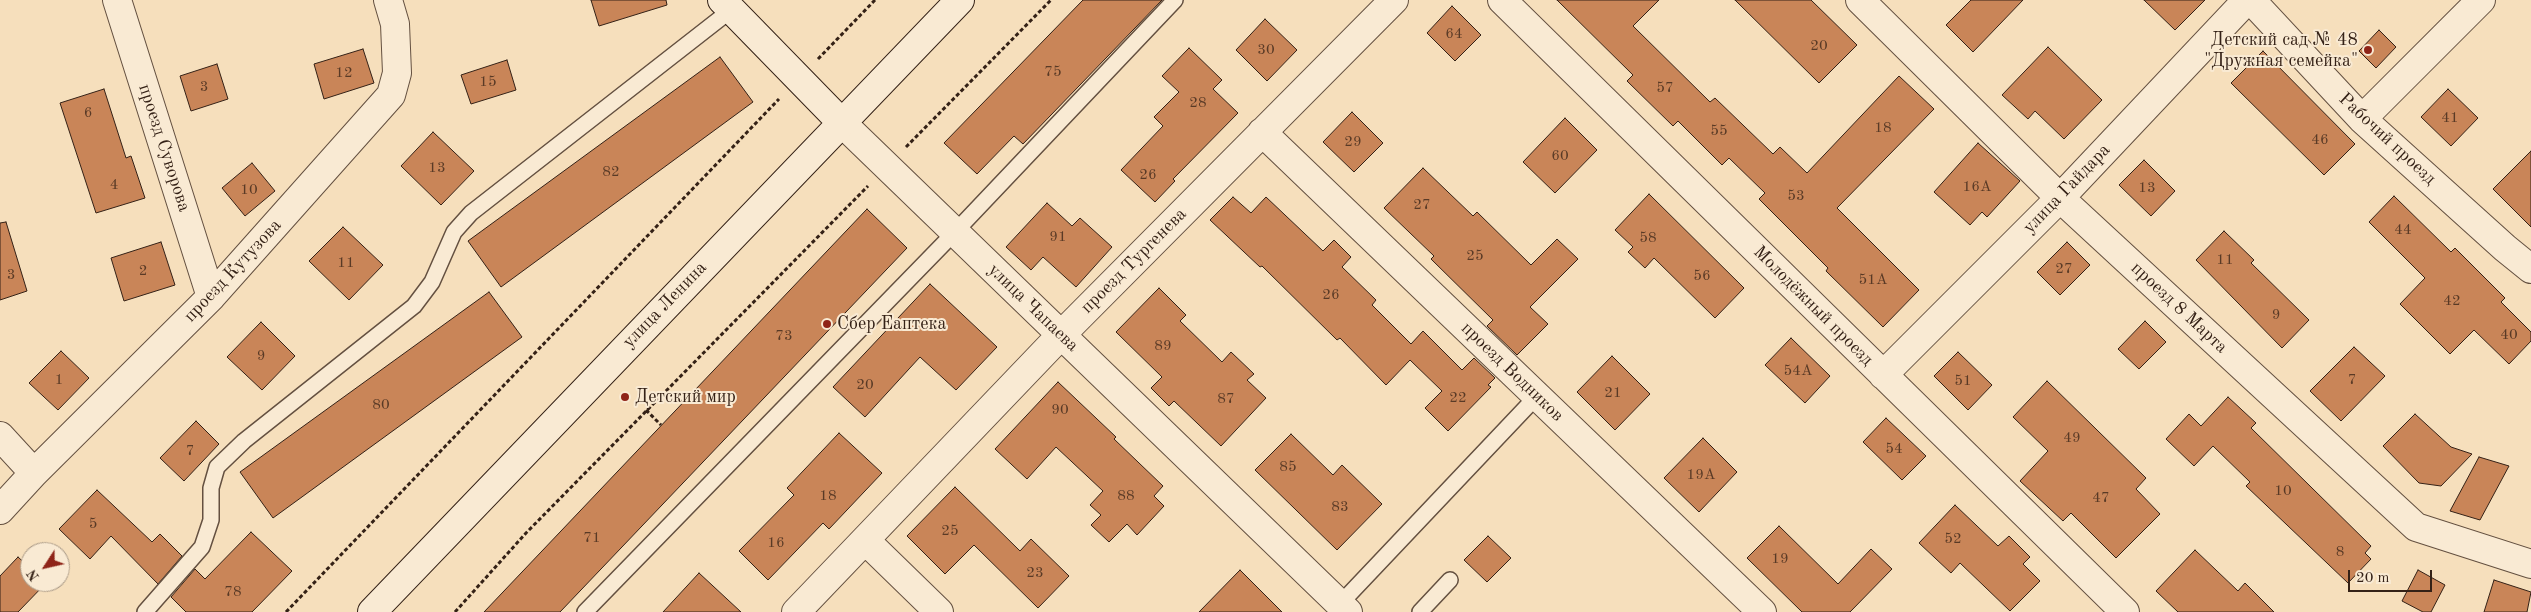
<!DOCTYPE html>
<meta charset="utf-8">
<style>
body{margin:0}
#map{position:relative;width:2531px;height:612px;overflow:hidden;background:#f6dfbc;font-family:"Old Standard TT",serif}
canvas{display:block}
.north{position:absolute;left:20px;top:542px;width:50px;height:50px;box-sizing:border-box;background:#f9ead3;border:1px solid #aa9a87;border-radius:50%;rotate:235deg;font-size:14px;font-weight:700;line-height:20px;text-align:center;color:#342116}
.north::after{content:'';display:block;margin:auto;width:18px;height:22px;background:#8f2418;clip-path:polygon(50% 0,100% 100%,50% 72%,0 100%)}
.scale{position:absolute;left:2348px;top:570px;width:84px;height:22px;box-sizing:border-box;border:2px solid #342116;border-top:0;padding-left:6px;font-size:15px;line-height:18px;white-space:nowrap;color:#342116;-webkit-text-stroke:4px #f9ead3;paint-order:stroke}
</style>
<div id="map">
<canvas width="2531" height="612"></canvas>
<div class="north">N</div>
<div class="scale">20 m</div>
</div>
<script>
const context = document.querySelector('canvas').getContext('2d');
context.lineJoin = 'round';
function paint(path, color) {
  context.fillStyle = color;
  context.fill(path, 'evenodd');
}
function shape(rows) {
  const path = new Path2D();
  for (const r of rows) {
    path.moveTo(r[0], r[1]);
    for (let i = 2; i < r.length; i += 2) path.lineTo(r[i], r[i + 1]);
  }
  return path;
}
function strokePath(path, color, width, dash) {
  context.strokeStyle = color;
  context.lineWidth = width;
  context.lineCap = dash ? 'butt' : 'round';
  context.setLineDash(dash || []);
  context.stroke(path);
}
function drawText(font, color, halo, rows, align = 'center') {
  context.font = font + ' "Old Standard TT",serif';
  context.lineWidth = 4;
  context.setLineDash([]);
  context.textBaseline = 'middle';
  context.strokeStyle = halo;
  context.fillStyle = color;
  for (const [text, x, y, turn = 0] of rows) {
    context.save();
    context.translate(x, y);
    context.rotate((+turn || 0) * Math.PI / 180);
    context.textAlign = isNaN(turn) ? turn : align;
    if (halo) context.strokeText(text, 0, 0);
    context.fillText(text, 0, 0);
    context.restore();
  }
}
const building = shape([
 [591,0,666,0,667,5,599,26,591,0],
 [1083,0,1162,0,1023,144,1014,136,977,174,944,143,1083,0],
 [1557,0,1659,0,1633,26,1710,102,1715,98,1773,154,1780,147,1807,173,1899,76,1934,109,1837,208,1919,290,1883,327,1826,271,1828,268,1759,199,1765,193,1729,158,1722,165,1678,121,1673,126,1627,81,1633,75,1557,0],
 [1735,0,1811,0,1857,45,1819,83,1735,0],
 [1971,0,2023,0,1973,52,1946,25,1971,0],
 [2144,0,2205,0,2175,30,2144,0],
 [1452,6,1481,35,1455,61,1427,33,1452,6],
 [1265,19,1297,50,1267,81,1236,50,1265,19],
 [2379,30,2396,47,2376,68,2359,51,2379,30],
 [2048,47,2102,100,2064,139,2035,111,2028,119,2002,95,2048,47],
 [1189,48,1222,80,1213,89,1238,113,1173,179,1175,181,1155,202,1121,170,1163,126,1154,117,1179,92,1162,76,1189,48],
 [363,49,374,83,324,99,314,64,363,49],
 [2263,51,2355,144,2324,175,2231,83,2263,51],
 [720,57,753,102,501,287,468,241,720,57],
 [507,60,516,90,471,104,461,75,507,60],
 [217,64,228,99,191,111,180,76,217,64],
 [104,89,126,158,131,156,145,198,96,213,60,103,104,89],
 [2448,89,2478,118,2451,146,2421,117,2448,89],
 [1352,112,1383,143,1354,172,1323,142,1352,112],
 [1565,118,1597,150,1555,193,1523,162,1565,118],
 [433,132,474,171,441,205,401,166,433,132],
 [1978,143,2020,181,1987,217,1982,212,1970,225,1934,192,1978,143],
 [2531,151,2531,227,2493,189,2531,151],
 [2144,160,2175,191,2151,216,2119,185,2144,160],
 [252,163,275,191,245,216,222,188,252,163],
 [1423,168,1473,216,1477,212,1531,265,1557,239,1578,259,1530,307,1548,324,1517,355,1487,326,1493,320,1431,259,1434,256,1384,208,1423,168],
 [1649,194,1744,288,1715,318,1654,258,1645,268,1628,252,1633,247,1615,230,1649,194],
 [2394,196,2451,252,2455,248,2505,298,2501,302,2531,332,2531,341,2509,364,2474,330,2450,354,2400,304,2425,278,2369,222,2394,196],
 [1233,197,1251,213,1266,197,1323,251,1334,240,1351,257,1342,267,1376,300,1372,305,1411,344,1423,331,1462,370,1474,358,1495,378,1488,385,1491,387,1448,431,1425,408,1442,391,1410,360,1386,385,1340,338,1337,340,1262,266,1260,267,1210,220,1233,197],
 [1047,203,1072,226,1080,218,1112,247,1076,287,1043,257,1031,270,1006,247,1047,203],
 [867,209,907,248,560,612,484,612,867,209],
 [6,222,27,291,0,300,0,223,6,222],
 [343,227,383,265,349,300,309,261,343,227],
 [2224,231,2254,260,2251,263,2309,320,2282,348,2196,260,2224,231],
 [161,242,175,285,124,301,111,258,161,242],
 [2067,242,2090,265,2060,295,2037,272,2067,242],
 [930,284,997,347,956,390,920,357,865,417,833,387,930,284],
 [1159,288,1186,315,1180,321,1222,362,1231,352,1254,374,1247,380,1266,398,1221,446,1174,401,1169,406,1151,388,1162,377,1116,332,1159,288],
 [489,292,522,337,273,518,240,472,489,292],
 [2145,321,2166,342,2139,369,2118,349,2145,321],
 [261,322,295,356,262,390,227,357,261,322],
 [1791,338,1830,376,1805,403,1765,365,1791,338],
 [2354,347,2385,376,2341,421,2310,391,2354,347],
 [61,351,89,378,58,410,29,383,61,351],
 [1958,352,1992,385,1968,410,1934,376,1958,352],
 [1612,356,1650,394,1615,430,1577,392,1612,356],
 [2047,381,2146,478,2136,489,2160,514,2116,558,2071,513,2063,521,2020,481,2048,451,2013,417,2047,381],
 [1058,382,1116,437,1114,439,1163,486,1154,496,1164,506,1137,535,1127,524,1109,542,1091,525,1101,515,1090,505,1103,491,1056,447,1027,479,995,449,1058,382],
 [2228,397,2256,423,2251,428,2371,546,2365,553,2371,559,2348,583,2246,486,2250,482,2213,446,2194,466,2166,439,2189,414,2201,426,2228,397],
 [2415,414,2451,447,2472,454,2441,486,2419,483,2383,446,2415,414],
 [1886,418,1926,456,1902,480,1863,442,1886,418],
 [196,421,219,444,184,481,160,458,196,421],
 [839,433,882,473,829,529,823,523,768,580,739,551,794,495,787,488,839,433],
 [1291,434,1333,475,1342,465,1382,504,1337,550,1255,470,1291,434],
 [1703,438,1737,472,1699,512,1664,478,1703,438],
 [2479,457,2509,466,2480,520,2450,511,2479,457],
 [955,487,1020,551,1031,539,1069,576,1038,608,974,545,945,574,907,536,955,487],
 [97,490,152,542,160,534,182,556,158,584,111,536,90,559,59,529,97,490],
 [1955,505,1998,546,2009,536,2030,557,2023,564,2040,581,2010,611,1960,563,1951,573,1919,543,1955,505],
 [1779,526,1838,584,1871,549,1892,569,1850,612,1802,612,1747,558,1779,526],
 [251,532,292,571,252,612,186,612,171,597,195,569,205,579,251,532],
 [1488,536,1511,558,1487,582,1464,560,1488,536],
 [2195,550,2238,591,2245,583,2274,612,2178,612,2156,591,2195,550],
 [18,557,30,568,30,582,47,582,18,612,0,612,0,576,18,557],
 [1240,570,1282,612,1199,612,1240,570],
 [2418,570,2445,585,2431,612,2423,612,2402,601,2418,570],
 [699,573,741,612,663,612,699,573],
 [2494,580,2531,592,2527,612,2484,612,2494,580]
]);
paint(building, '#c98558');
strokePath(building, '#342116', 1);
const lane = shape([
 [1340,604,1537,396],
 [145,612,202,547,211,520,211,488,217,467,244,441,414,306,432,282,454,232,471,213,731,10],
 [585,612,955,232,1175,0],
 [1420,612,1450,580]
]);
const street = shape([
 [117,0,211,297],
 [1502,0,2125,612],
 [1860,0,2060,198,2416,527,2531,564],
 [2251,0,2362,119,2505,248,2531,269],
 [2362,119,2481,0],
 [841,122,1348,612],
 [1262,132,1762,612],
 [1883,375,2060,198,2247,0],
 [0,436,34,473],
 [0,510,34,473,211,297,391,95,397,73,395,24,388,0],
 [865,540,939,612],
 [796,612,1061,335,1394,0]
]);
const secondary = shape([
 [722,0,841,122],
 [372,612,960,0]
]);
strokePath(lane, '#645040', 18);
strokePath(street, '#645040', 30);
strokePath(secondary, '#342116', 30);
strokePath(shape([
 [818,59,875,0],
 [906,147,1051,0],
 [646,410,661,425],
 [286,612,779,99],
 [455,612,526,533,868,186]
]), '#342116', 3, [4, 2.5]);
strokePath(lane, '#f9ead3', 15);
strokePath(street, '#f9ead3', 28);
strokePath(secondary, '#f9ead3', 28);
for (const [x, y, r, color] of [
 [2368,50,5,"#8f2418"],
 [827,324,5,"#8f2418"],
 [625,397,5,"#8f2418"]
]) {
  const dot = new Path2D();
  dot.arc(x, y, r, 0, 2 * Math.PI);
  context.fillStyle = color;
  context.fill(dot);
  strokePath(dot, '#f9ead3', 2);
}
drawText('15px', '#593a26', null, [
 ["64",1454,34],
 ["20",1819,46],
 ["30",1266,50],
 ["75",1053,72],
 ["12",344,73],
 ["15",488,82],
 ["3",204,87],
 ["57",1665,88],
 ["28",1198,103],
 ["6",88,113],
 ["41",2450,118],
 ["18",1883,128],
 ["55",1719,131],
 ["46",2320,140],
 ["29",1353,142],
 ["60",1560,156],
 ["13",437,168],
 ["82",611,172],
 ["26",1148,175],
 ["4",114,185],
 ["16А",1977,187],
 ["13",2147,188],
 ["10",249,190],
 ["53",1796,196],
 ["27",1422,205],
 ["44",2403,230],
 ["91",1058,237],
 ["58",1648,238],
 ["25",1475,256],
 ["11",2225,260],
 ["11",346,263],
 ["27",2064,269],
 ["2",143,271],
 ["3",11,275],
 ["56",1702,276],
 ["51А",1873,280],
 ["26",1331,295],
 ["42",2452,301],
 ["9",2276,315],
 ["40",2509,335],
 ["73",784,336],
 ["89",1163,346],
 ["9",261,356],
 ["54А",1798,371],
 ["1",59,380],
 ["7",2352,380],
 ["51",1963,381],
 ["20",865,385],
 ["21",1613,393],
 ["22",1458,398],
 ["87",1226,399],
 ["80",381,405],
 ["90",1060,410],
 ["49",2072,438],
 ["54",1894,449],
 ["7",190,451],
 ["85",1288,467],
 ["19А",1701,475],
 ["10",2283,491],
 ["18",828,496],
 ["88",1126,496],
 ["47",2101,498],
 ["83",1340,507],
 ["5",93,524],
 ["25",950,531],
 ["71",592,538],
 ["52",1953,539],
 ["16",776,543],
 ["8",2340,552],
 ["19",1780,559],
 ["23",1035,573],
 ["78",233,592]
]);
drawText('18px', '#342116', '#f9ead3', [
 ["Детский сад № 48",2358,40,"right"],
 ["\"Дружная семейка\"",2358,61,"right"],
 ["Сбер Еаптека",837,324],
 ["Детский мир",635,397]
], 'left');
drawText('18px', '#342116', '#f9ead3', [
 ["Рабочий проезд",2387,139,43],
 ["проезд Суворова",164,148,72],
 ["улица Гайдара",2067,189,-46],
 ["проезд Тургенева",1134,261,-45],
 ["проезд Кутузова",233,271,-47],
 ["улица Ленина",665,305,-46],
 ["Молодёжный проезд",1813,306,45],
 ["улица Чапаева",1033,308,44],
 ["проезд 8 Марта",2179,308,43],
 ["проезд Водников",1512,372,44]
]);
</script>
